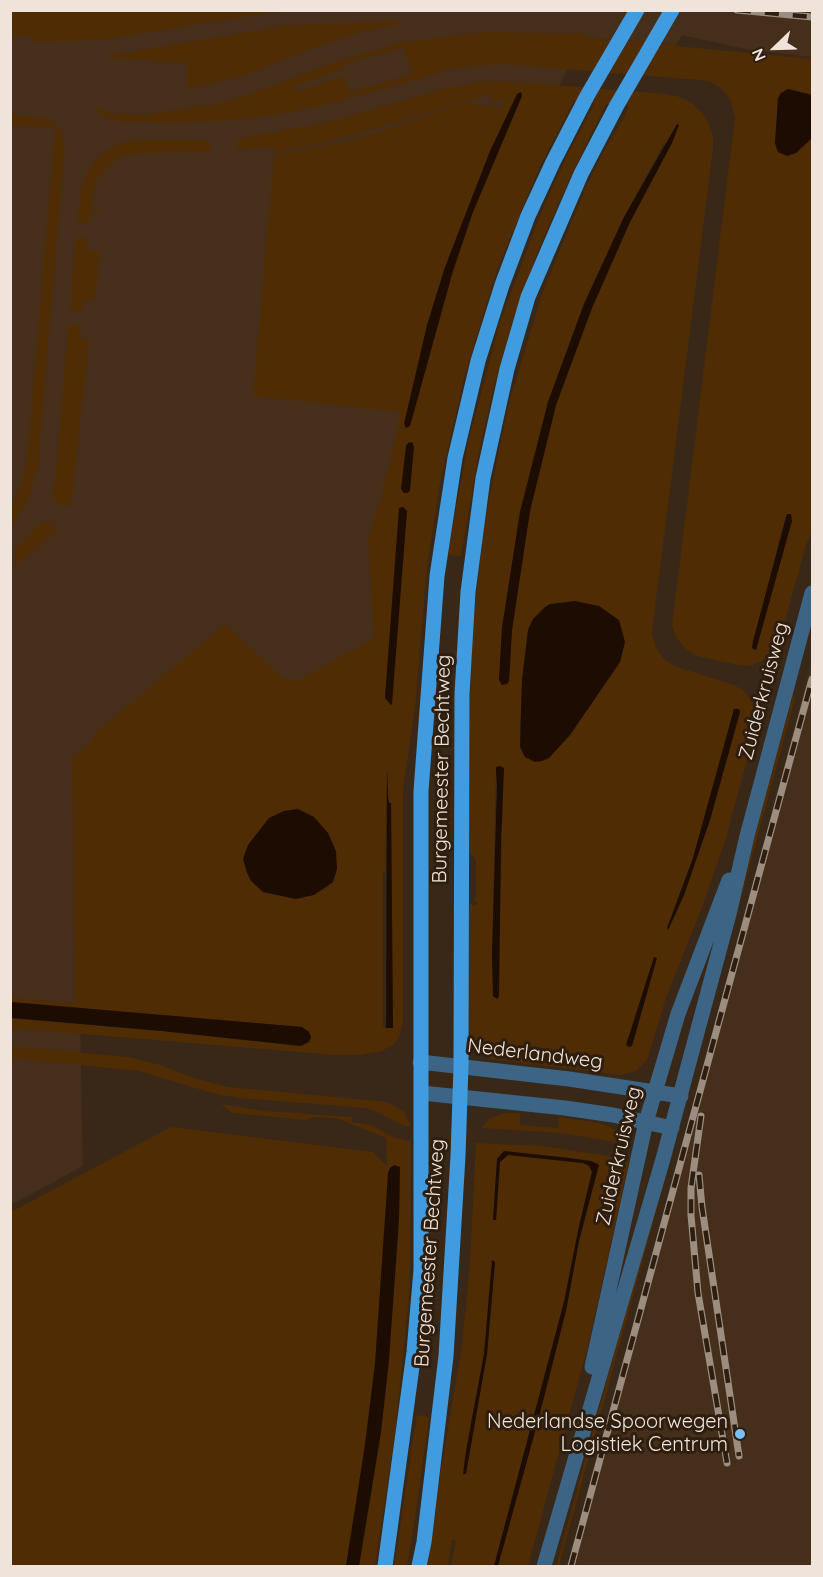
<!DOCTYPE html>
<style>
body{margin:0}
#map{position:relative;width:823px;height:1577px;overflow:hidden;background:#392818;font-family:Quicksand,sans-serif}
canvas{display:block}
.frame{position:absolute;inset:0;border:12px solid #f0e4da;pointer-events:none}
.north{position:absolute;left:745px;top:18px;width:60px;height:60px;-webkit-text-stroke:4px #2e1e0f;paint-order:stroke;rotate:247deg;font-size:16px;font-weight:700;line-height:24px;text-align:center;color:#f0e4da}
.north::after{content:'';display:block;margin:auto;width:21px;height:27px;background:#f0e4da;clip-path:polygon(50% 0,100% 100%,50% 72%,0 100%)}
</style>
<div id="map">
<canvas width="823" height="1577"></canvas>
<div class="frame"></div>
<div class="north">N</div>
</div>
<script>
const context = document.querySelector('canvas').getContext('2d');
context.lineJoin = 'round';
function paint(path, color) {
  context.fillStyle = color;
  context.fill(path, 'evenodd');
}
function shape(rows) {
  const path = new Path2D();
  for (const r of rows) {
    path.moveTo(r[0], r[1]);
    for (let i = 2; i < r.length; i += 2) path.lineTo(r[i], r[i + 1]);
  }
  return path;
}
function strokePath(path, color, width, dash) {
  context.strokeStyle = color;
  context.lineWidth = width;
  context.lineCap = dash ? 'butt' : 'round';
  context.setLineDash(dash || []);
  context.stroke(path);
}
function drawText(font, color, halo, rows, align = 'center') {
  context.font = font + ' Quicksand,sans-serif';
  context.lineWidth = 6;
  context.setLineDash([]);
  context.textBaseline = 'middle';
  context.strokeStyle = halo;
  context.fillStyle = color;
  for (const [text, x, y, turn = 0] of rows) {
    context.save();
    context.translate(x, y);
    context.rotate((+turn || 0) * Math.PI / 180);
    context.textAlign = isNaN(turn) ? turn : align;
    if (halo) context.strokeText(text, 0, 0);
    context.fillText(text, 0, 0);
    context.restore();
  }
}
paint(shape([
 [173,10,245,16,282,10,812,11,812,57,750,50,682,35,676,44,588,38,584,34,477,33,581,42,503,199,403,629,283,695,75,759,83,1166,11,1205,11,11],
 [812,660,812,1566,575,1566]
]), '#452e1a');
paint(shape([
 [10,11,11,10,282,11,99,40,33,42,33,37,11,35],
 [400,21,398,25,366,31,318,46,242,76,187,89,187,63,110,58,112,55,289,25],
 [486,32,584,34,589,38,675,44,682,35,676,46,812,59,812,95,788,89,778,99,775,143,778,152,796,153,812,138,812,531,806,545,779,642,773,652,760,662,749,666,738,665,697,656,686,649,676,637,672,625,735,118,731,101,721,88,711,82,699,80,501,64,456,68,358,96,353,93,353,97,336,102,281,114,237,120,171,123,116,121,102,116,94,109,105,110,107,113,145,115,216,104,245,96,332,63,399,43],
 [404,48,412,74,349,93,344,76,296,92,294,86,345,69,344,65,363,58],
 [792,517,756,650,752,649,785,518],
 [485,81,543,84,666,94,680,97,693,104,702,113,709,124,713,136,713,149,652,632,655,646,663,658,674,666,734,685,743,690,754,704,757,722,726,838,702,907,666,998,647,1060,636,1071,621,1075,491,1059,479,1052,474,1047,469,1030,468,905,471,903,474,906,478,903,474,899,476,896,476,860,468,851,469,721,473,623,485,519,509,403,543,291,587,185,607,145,624,118,629,105,606,104,569,180,539,248,514,316,494,386,478,456,461,556,448,555,449,545,469,439,500,322,541,213,569,152,595,103,574,101,539,168,497,270,464,378,440,483,427,567,415,708,403,789,403,1022,399,1037,394,1044,382,1051,360,1055,335,1055,11,1028,10,1018,162,1031,299,1046,302,1027,11,1002,11,998,75,1003,72,757,92,742,93,735,225,624,284,679,299,680,374,638,368,540,382,495,401,412,253,396,274,156,357,139,465,103,502,108,505,99,492,102,491,94,334,140,274,153,275,146,237,150,236,142,241,138,329,122,443,89],
 [664,143,672,143,630,222,592,308,556,405,530,511,512,630,509,681,503,685,499,680,502,628,520,512,548,402,584,304,624,217],
 [401,507,405,507,407,511,391,705,385,698,399,508],
 [550,604,620,662,570,735,546,760,520,731,522,680,528,630,533,619,541,611],
 [736,708,740,712,710,820,684,895,669,929,693,858,734,709],
 [496,767,503,780,498,999,493,996,492,954],
 [387,772,388,773,388,796,389,803,391,804,393,1028,383,1027,383,870,385,872],
 [337,866,333,882,328,887,296,899,263,892],
 [11,115,47,118,61,131,65,144,38,466,27,502,11,527,11,507,21,485,27,460,55,128,11,125],
 [141,140,205,140,210,144,211,152,142,153,120,157,103,171,95,184,91,209,101,209,101,211,91,211,90,221,87,223,77,222,82,183,92,164,100,155,113,147,126,142],
 [76,237,86,238,88,241,88,251,100,251,95,300,84,299,83,308,80,311,70,310],
 [68,325,81,326,80,339,89,340,71,506,59,505,52,496,56,474],
 [39,523,50,522,57,530,15,567,16,548],
 [793,695,795,698,671,1156,668,1155],
 [11,1046,128,1057,160,1065,194,1078,228,1087,388,1102,404,1112,411,1126,404,1126,377,1112,366,1108,239,1098,212,1093,139,1071,11,1058],
 [221,1104,264,1111,352,1117,352,1122,371,1125,395,1138,411,1141,410,1284,406,1327,395,1434,375,1566,359,1566,381,1432,397,1253,400,1192,390,1168,375,1364,365,1445,346,1566,11,1566,11,1212,171,1127,373,1152,387,1166,386,1138,336,1118,314,1117,306,1120,232,1113],
 [505,1113,520,1113,520,1125,558,1128,559,1117,601,1123,615,1130,627,1144,561,1133,481,1128,490,1118],
 [476,1143,542,1146,602,1155,629,1162,588,1346,528,1566,498,1566,566,1311,579,1241,598,1163,569,1158,504,1151,497,1159,493,1220,496,1219,500,1162,508,1155,583,1163,589,1165,592,1172,579,1226,564,1302,494,1566,451,1566,456,1541,452,1539,448,1566,425,1566,462,1345,470,1263],
 [494,1260,495,1262,487,1354,465,1474,471,1421,484,1354],
 [667,1172,559,1566,556,1566,663,1175],
 [417,1415,429,1417,415,1519,407,1566,394,1566]
]), '#4f2c04');
paint(shape([
 [788,89,812,95,812,138,796,153,787,156,778,152,775,143,778,98,781,93],
 [521,92,522,96,473,212,453,271,410,426,406,428,404,424,427,325,445,267,490,151,517,94],
 [677,124,679,125,672,143,630,222,592,308,556,405,530,511,512,630,509,681,507,684,502,685,499,680,502,628,520,512,548,402,584,304,624,217],
 [412,442,414,447,410,490,408,493,404,493,401,489,406,446,408,443],
 [403,507,407,511,392,704,391,705,385,698,399,508],
 [787,514,791,514,792,521,756,650,752,648,753,641],
 [575,601,599,606,619,620,625,642,620,662,570,735,549,758,542,761,535,762,525,757,520,747,522,680,528,630,533,619,545,607,550,604],
 [734,709,739,709,740,712,710,820,684,895,668,930,667,928,693,858],
 [500,766,504,768,501,843,499,996,497,999,493,996,492,954,497,785,496,772,496,767],
 [387,771,388,796,389,803,391,803,393,1028,386,1028],
 [298,809,314,817,328,833,336,851,337,869,333,882,314,895,296,899,263,892,251,881,247,873,243,859,248,845,269,818,284,811],
 [654,957,657,958,632,1046,629,1047,626,1045],
 [11,1002,302,1027,309,1032,311,1037,309,1042,301,1046,162,1031,11,1018],
 [504,1151,569,1158,591,1161,599,1165,579,1241,566,1311,538,1421,498,1566,494,1566,564,1302,579,1226,592,1172,589,1166,583,1163,508,1155,500,1162,496,1220,493,1220,497,1159],
 [394,1165,400,1167,399,1218,389,1360,381,1432,359,1566,346,1566,365,1445,375,1364,388,1173,390,1168],
 [492,1260,495,1262,487,1354,466,1474,463,1474,466,1451,484,1354]
]), '#1c0c01');
strokePath(shape([
 [420,1062,569,1079,681,1096],
 [422,1093,565,1108,613,1115,672,1128],
 [592,1367,646,1122,678,1014,729,880],
 [544,1566,663,1159,729,914,747,836,812,593]
]), '#3c6585', 15);
strokePath(shape([
 [385,1566,414,1352,421,1270,421,791,437,576,455,458,478,361,502,285,528,216,553,162,587,96,637,10],
 [419,1566,424,1542,446,1356,458,1156,461,1066,462,694,468,592,483,478,507,369,528,297,581,174,617,105,672,10]
]), '#409cde', 15);
const rail = shape([
 [737,10,812,17],
 [701,1116,691,1188,691,1215,698,1293,727,1463],
 [699,1175,702,1207,739,1456],
 [571,1566,812,679]
]);
strokePath(rail, '#9b8d80', 7);
strokePath(rail, '#2e1e0f', 4.5, [14]);
for (const [x, y, r, color] of [
 [740,1434,6,"#78bff8"]
]) {
  const dot = new Path2D();
  dot.arc(x, y, r, 0, 2 * Math.PI);
  context.fillStyle = color;
  context.fill(dot);
  strokePath(dot, '#2e1e0f', 2);
}
drawText('20px', '#f0e4da', '#2e1e0f', [
 ["Zuiderkruisweg",764,691,-75],
 ["Burgemeester Bechtweg",442,769,-89],
 ["Nederlandweg",535,1054,7],
 ["Zuiderkruisweg",619,1156,-77],
 ["Burgemeester Bechtweg",430,1253,-86]
]);
drawText('20px', '#f0e4da', '#2e1e0f', [
 ["Nederlandse Spoorwegen",728,1422],
 ["Logistiek Centrum",728,1445]
], 'right');
</script>
